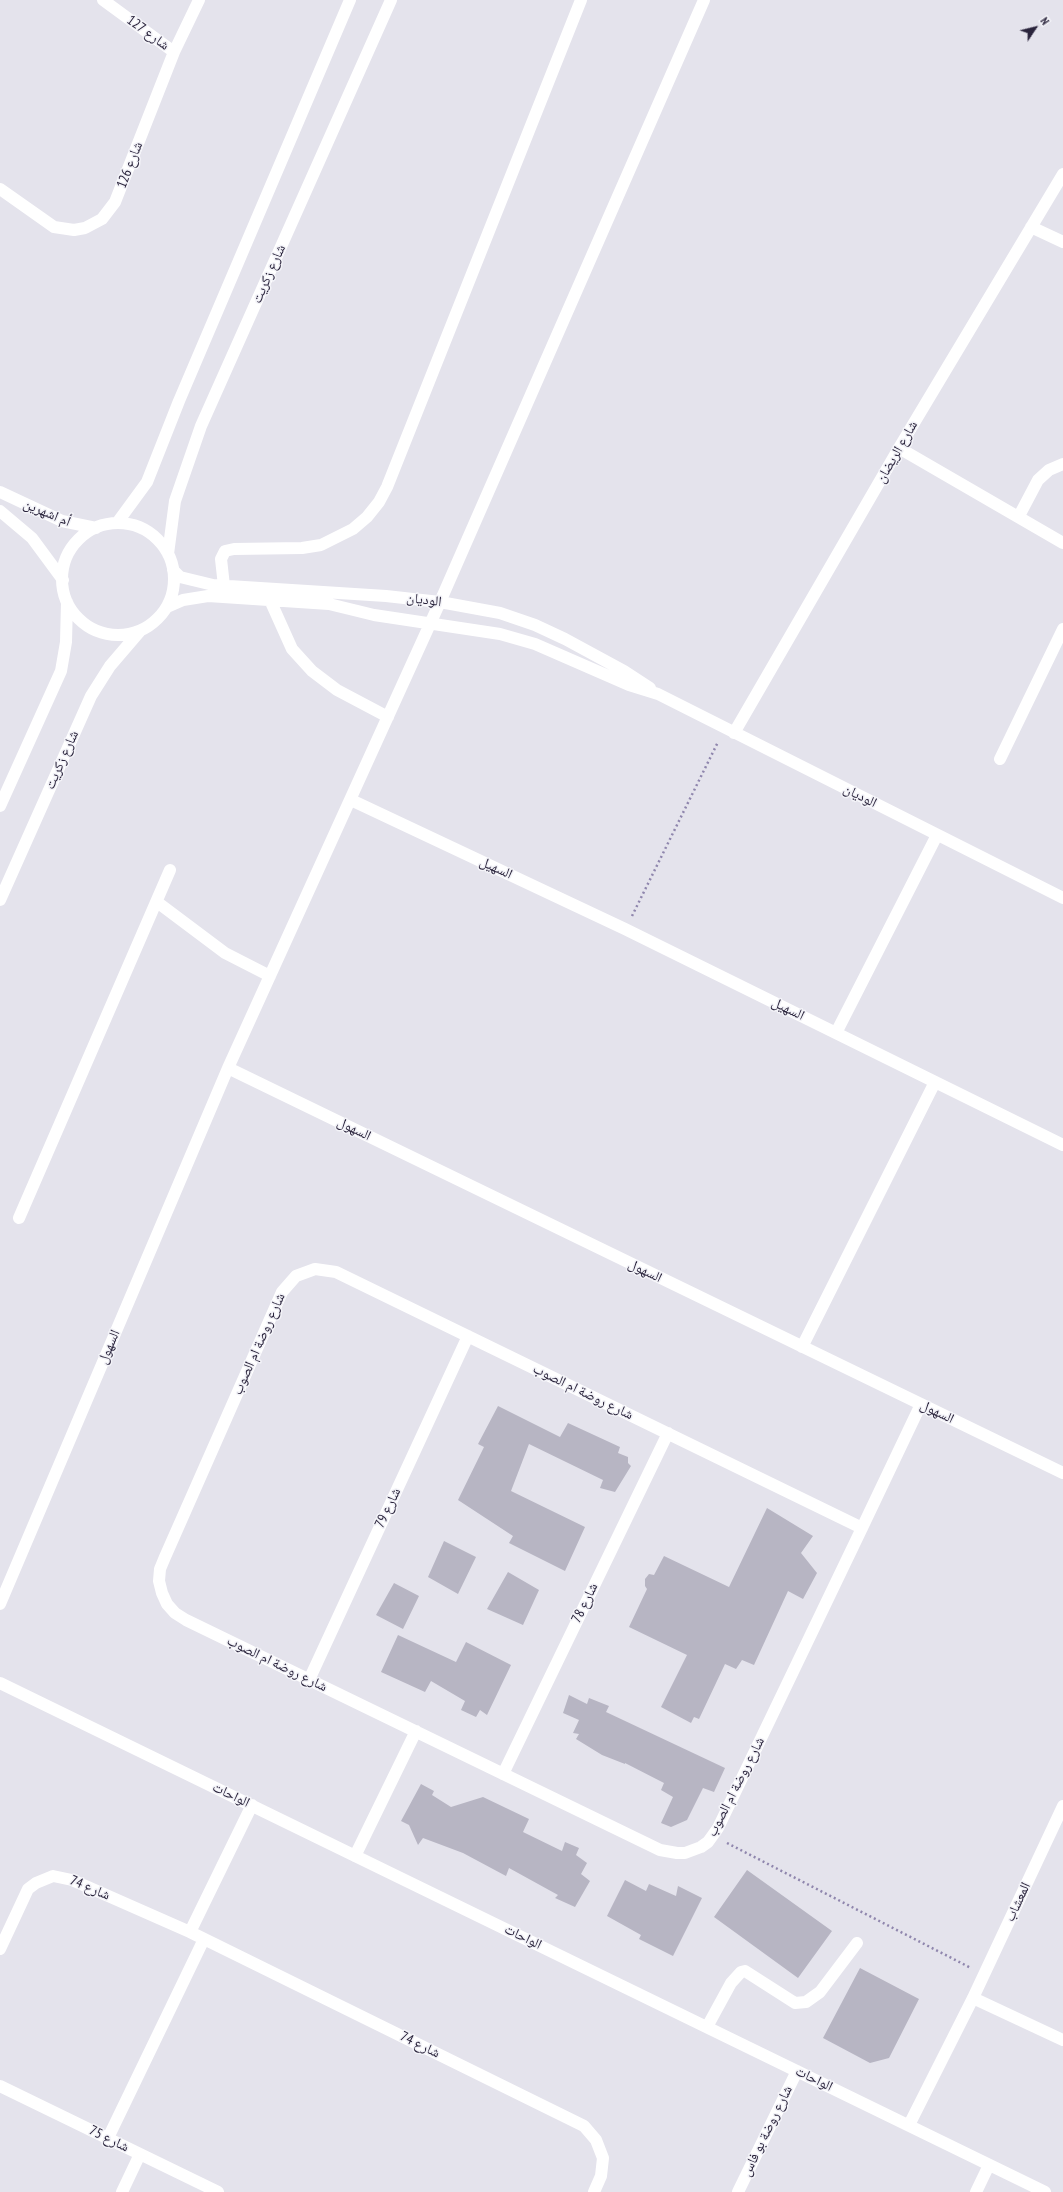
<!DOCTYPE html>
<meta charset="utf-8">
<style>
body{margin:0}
#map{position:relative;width:1063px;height:2192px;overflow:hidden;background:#e4e3ec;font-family:"PT Sans Narrow",sans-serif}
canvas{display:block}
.north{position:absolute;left:1015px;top:8px;width:40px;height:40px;-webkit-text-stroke:3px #f3f3f8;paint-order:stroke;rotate:55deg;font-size:11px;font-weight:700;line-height:16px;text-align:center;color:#2a243c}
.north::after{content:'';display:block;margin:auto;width:14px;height:18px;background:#2a243c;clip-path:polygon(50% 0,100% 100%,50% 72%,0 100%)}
</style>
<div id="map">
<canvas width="1063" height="2192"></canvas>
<div class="north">N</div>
</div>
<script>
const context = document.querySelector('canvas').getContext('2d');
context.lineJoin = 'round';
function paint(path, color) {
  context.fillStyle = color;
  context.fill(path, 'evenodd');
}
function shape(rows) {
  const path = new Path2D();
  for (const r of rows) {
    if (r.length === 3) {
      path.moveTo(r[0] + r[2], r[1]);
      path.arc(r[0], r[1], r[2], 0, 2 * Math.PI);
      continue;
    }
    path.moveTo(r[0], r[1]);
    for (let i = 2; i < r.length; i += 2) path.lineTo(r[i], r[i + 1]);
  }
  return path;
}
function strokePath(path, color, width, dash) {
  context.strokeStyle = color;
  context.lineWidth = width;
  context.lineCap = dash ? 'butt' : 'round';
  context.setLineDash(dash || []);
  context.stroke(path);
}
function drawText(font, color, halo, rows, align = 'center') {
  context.font = font + ' "PT Sans Narrow","Noto Naskh Arabic",sans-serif';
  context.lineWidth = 3;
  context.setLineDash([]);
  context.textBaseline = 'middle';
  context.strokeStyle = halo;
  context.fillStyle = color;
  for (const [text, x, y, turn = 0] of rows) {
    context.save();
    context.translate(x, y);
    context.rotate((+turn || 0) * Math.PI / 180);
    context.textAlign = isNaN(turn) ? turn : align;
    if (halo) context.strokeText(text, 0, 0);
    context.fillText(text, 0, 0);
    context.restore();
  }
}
paint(shape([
 [498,1406,560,1437,568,1423,620,1447,618,1453,628,1457,628,1463,631,1466,615,1492,600,1488,603,1480,529,1444,511,1491,585,1527,565,1571,509,1543,513,1536,458,1500,484,1447,478,1444],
 [767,1508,813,1536,801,1553,817,1573,803,1599,788,1591,754,1665,742,1660,736,1669,725,1664,699,1719,694,1717,691,1723,661,1707,687,1655,629,1627,647,1589,645,1586,645,1579,649,1574,654,1575,664,1556,729,1587],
 [444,1541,476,1557,458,1594,428,1577],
 [508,1572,539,1590,523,1625,487,1609],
 [394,1583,419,1596,403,1629,376,1615],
 [398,1635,456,1662,466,1642,511,1665,487,1715,480,1710,476,1717,461,1710,465,1701,431,1681,425,1692,381,1672],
 [569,1695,587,1704,589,1698,609,1706,606,1712,725,1768,714,1792,703,1788,687,1820,671,1827,661,1823,673,1797,661,1790,664,1783,625,1763,625,1764,602,1755,576,1739,579,1734,573,1733,579,1720,563,1713],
 [421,1784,434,1791,432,1795,451,1807,483,1797,529,1819,523,1832,562,1851,565,1842,579,1848,576,1855,587,1863,581,1874,590,1881,575,1907,555,1898,558,1895,509,1868,506,1876,463,1853,423,1838,418,1845,409,1825,401,1821],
 [747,1870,832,1931,798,1978,714,1917],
 [625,1880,646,1891,649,1884,676,1896,678,1886,702,1898,673,1956,639,1939,641,1935,607,1916],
 [860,1968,919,1999,889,2058,870,2063,823,2038]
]), '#b7b5c3');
strokePath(shape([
 [632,916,718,742],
 [727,1843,971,1968]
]), '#8f86ad', 2.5, [2, 3]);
strokePath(shape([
 [103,0,174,52],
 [0,189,54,227,74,230,85,228,102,219,115,202,174,52,199,0],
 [1031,227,1063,242],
 [899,448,1063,543],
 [0,492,62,521,96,528],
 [0,511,32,538,63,580],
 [1019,516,1038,480,1049,470,1063,464],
 [117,523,147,482,179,401,350,0],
 [118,579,56],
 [168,554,175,501,201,426,391,0],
 [173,570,180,577,213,585,386,596,440,602,500,613,535,625,565,639,624,671,650,688],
 [224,586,221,559,225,551,234,549,302,548,321,545,353,529,367,517,379,502,387,487,581,0],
 [270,600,292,649,312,671,337,690,388,717],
 [167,607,183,600,208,596,329,604,374,615,500,634,535,644,629,685,658,694,1063,898],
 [734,733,899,448,1063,174],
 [1000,759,1063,629],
 [351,800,625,929,1063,1145],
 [0,806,61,671,66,642,67,602],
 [0,900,91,696,110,666,140,631],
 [157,902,225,953,270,976],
 [836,1033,937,835],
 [228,1068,1063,1473],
 [19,1218,170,870],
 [802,1347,935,1082],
 [862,1528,336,1272,315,1269,296,1276,282,1292,165,1557,160,1569,159,1581,162,1593,167,1604,175,1613,186,1620,660,1850,677,1853,685,1853,701,1847,708,1842,718,1828,862,1528,921,1404],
 [0,1604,228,1068,440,602,704,0],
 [309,1680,468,1336],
 [0,1683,1045,2192],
 [503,1774,668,1433],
 [355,1856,416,1731],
 [190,1932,252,1805],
 [0,1949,28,1889,36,1883,53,1876,72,1880,190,1932,584,2126,596,2140,603,2158,601,2176,594,2192],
 [973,1998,1063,2040],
 [707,2027,731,1983,741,1972,745,1971,795,2003,806,2002,820,1992,857,1943],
 [0,2086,218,2192],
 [909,2125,973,1998,1063,1806],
 [108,2138,204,1939],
 [122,2192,140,2154],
 [738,2192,797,2071],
 [976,2192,989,2165]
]), '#fff', 12);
drawText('14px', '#2a243c', '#f3f3f8', [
 ["شارع 127",148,33,36],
 ["شارع 126",130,165,-69],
 ["شارع زكريت",269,274,-66],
 ["شارع الريضان",897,452,-60],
 ["أم اشهرين",47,513,23],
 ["الوديان",424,600,7],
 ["شارع زكريت",62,760,-66],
 ["الوديان",860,796,27],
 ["السهيل",496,868,25],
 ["السهيل",788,1009,26],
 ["السهول",354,1129,26],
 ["السهول",645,1271,26],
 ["شارع روضة ام الصوب",259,1344,-66],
 ["السهول",109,1347,-67],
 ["شارع روضة ام الصوب",583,1392,26],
 ["السهول",937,1412,26],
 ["شارع 79",388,1508,-65],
 ["شارع 78",585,1603,-64],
 ["شارع روضة ام الصوب",277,1664,26],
 ["شارع روضة ام الصوب",736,1787,-63],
 ["الواحات",231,1795,26],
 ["شارع 74",90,1888,23],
 ["المعشاب",1018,1902,-65],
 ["الواحات",523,1937,26],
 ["شارع 74",420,2045,26],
 ["الواحات",814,2079,26],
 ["شارع روضة بو فاس",767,2131,-64],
 ["شارع 75",109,2139,26]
]);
</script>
